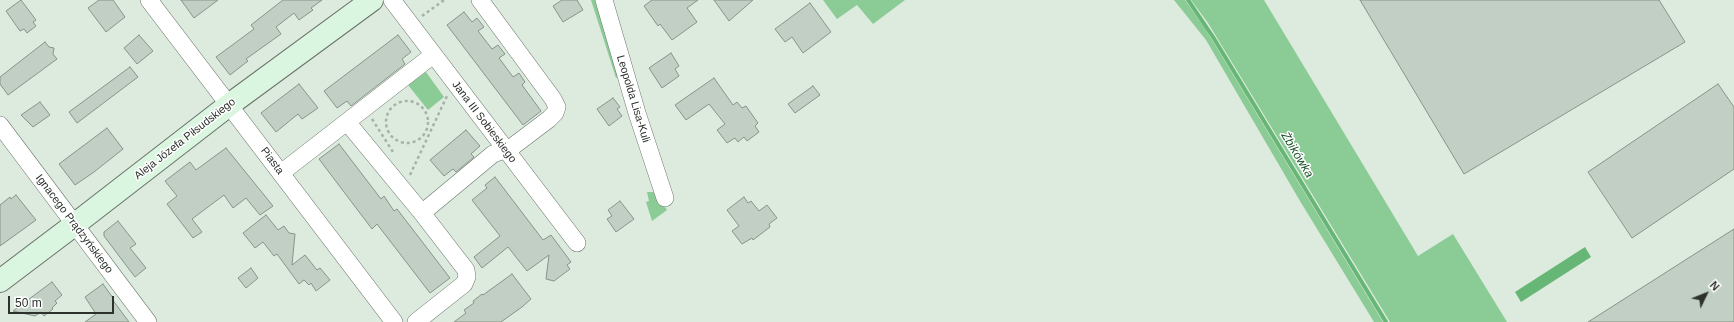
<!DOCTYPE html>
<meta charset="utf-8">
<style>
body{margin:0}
#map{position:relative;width:1734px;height:322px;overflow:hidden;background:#ddeade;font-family:Arial,sans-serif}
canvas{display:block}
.north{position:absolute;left:1686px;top:274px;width:40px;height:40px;-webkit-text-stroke:3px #fff;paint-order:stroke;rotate:47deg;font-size:11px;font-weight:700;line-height:16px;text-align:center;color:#2c312c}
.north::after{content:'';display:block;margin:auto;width:14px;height:18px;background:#2c312c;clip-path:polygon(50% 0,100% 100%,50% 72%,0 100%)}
.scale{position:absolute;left:8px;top:296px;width:106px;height:18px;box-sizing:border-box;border:2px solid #2c312c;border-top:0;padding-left:5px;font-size:12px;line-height:14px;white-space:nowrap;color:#2c312c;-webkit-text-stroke:3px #fff;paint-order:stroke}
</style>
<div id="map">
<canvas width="1734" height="322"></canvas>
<div class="north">N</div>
<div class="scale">50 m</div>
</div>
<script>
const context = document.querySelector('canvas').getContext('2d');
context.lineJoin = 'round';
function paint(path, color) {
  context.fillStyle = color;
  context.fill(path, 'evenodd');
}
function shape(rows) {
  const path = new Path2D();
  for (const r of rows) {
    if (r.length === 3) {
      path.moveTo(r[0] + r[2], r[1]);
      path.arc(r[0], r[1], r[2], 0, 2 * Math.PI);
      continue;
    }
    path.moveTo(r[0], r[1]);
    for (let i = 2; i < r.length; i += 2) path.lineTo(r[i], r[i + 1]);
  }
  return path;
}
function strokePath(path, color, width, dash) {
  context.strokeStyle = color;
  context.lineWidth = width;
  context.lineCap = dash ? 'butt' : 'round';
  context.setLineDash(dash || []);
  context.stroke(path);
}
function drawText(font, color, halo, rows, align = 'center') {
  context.font = font + ' Arial,sans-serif';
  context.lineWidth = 3;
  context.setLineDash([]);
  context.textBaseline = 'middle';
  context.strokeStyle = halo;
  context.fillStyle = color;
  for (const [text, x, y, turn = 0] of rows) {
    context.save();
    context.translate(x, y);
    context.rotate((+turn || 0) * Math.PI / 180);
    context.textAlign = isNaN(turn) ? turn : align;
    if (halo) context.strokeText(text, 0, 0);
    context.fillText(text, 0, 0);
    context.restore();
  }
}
paint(shape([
 [591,0,599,0,618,77,616,78],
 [823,0,905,0,873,24,857,5,837,19],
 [1174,0,1185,0,1206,30,1383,322,1374,322,1300,201,1206,40],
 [1191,0,1264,0,1418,256,1453,234,1507,322,1390,322,1208,23],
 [426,72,444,97,428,110,408,85],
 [647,192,653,192,657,195,667,210,652,221,646,202,649,201]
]), '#8bcb95');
paint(shape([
 [1585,247,1591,257,1521,302,1515,292]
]), '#66b675');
strokePath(shape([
 [1188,0,1213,37,1386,322]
]), '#66b675', 4);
const building = shape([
 [21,0,36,20,33,22,36,26,27,33,24,29,20,31,6,11,21,0],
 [99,0,113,0,125,17,106,32,88,8,99,0],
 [181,0,218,0,194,18,181,0],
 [283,0,322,0,311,8,313,10,299,20,294,13,276,27,281,34,246,59,248,61,230,75,216,57,254,29,251,25,283,0],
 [562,0,577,0,583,10,563,22,553,6,562,0],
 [652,0,698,0,687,8,697,22,672,40,660,24,658,26,644,6,652,0],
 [714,0,753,0,729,21,714,0],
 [1360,0,1659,0,1685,42,1464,174,1360,0],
 [810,3,831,32,803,53,792,37,785,42,775,29,810,3],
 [464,12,472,22,477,18,484,27,478,31,492,49,498,45,505,54,499,58,513,77,519,73,525,82,522,85,541,111,523,125,447,25,464,12],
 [139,35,153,51,137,64,124,48,139,35],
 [398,35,411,52,402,59,405,64,351,106,347,101,337,108,324,91,398,35],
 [45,42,49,47,54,48,53,54,57,59,8,95,0,84,0,77,45,42],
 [671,53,679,66,675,69,679,76,662,88,649,68,671,53],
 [130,67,138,77,77,123,69,112,130,67],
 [714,78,733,105,737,102,742,108,746,106,758,123,755,126,759,132,747,141,744,137,738,142,735,138,727,143,717,130,725,124,709,104,686,120,675,105,714,78],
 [299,84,318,108,302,119,298,114,276,132,261,113,299,84],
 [1718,84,1734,107,1734,169,1632,238,1588,172,1718,84],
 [813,86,820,95,795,113,788,104,813,86],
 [613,98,620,107,617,109,622,116,609,126,597,109,613,98],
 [40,102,50,115,33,127,21,115,40,102],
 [107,128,123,149,94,172,75,185,59,164,107,128],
 [466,130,480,146,471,154,474,157,456,172,453,169,444,176,430,160,466,130],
 [339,144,381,199,384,196,394,211,397,209,450,278,430,293,377,224,372,229,319,159,339,144],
 [226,148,273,206,260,215,246,198,233,208,224,195,192,219,202,232,193,238,167,204,177,196,165,181,190,162,196,170,226,148],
 [495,177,543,240,551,235,571,262,567,265,570,269,554,281,546,279,549,255,527,271,508,247,482,268,474,257,500,236,472,200,487,188,485,185,495,177],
 [16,195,36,220,0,246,0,205,10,197,11,199,16,195],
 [744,197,748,203,751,201,759,211,767,205,777,218,769,224,770,227,753,240,752,238,742,244,732,231,739,226,727,210,744,197],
 [620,201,634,219,616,232,607,219,612,216,608,210,620,201],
 [266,215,278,230,284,226,289,233,295,234,292,265,305,255,317,270,320,268,330,280,316,291,311,283,309,285,304,280,299,284,277,254,274,256,263,242,255,248,243,233,266,215],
 [118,221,136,244,130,248,146,268,135,277,104,236,104,232,118,221],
 [1734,229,1734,322,1588,322,1734,229],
 [251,268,258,278,246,288,238,278,251,268],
 [512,274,531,299,522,307,501,322,454,322,466,313,464,310,474,303,473,301,482,294,483,295,512,274],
 [52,282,62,295,55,301,57,303,52,308,53,309,44,316,41,312,35,316,13,311,52,282],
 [103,284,113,298,112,299,129,322,85,322,96,314,85,297,103,284]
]);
paint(building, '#c2cfc4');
strokePath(building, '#879489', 1);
const street = shape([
 [149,0,394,322],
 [392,0,577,243],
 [604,0,637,113,665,198],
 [347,122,422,213,466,270,467,277,464,284,416,322],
 [0,125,148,322],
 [281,173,433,55],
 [422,213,493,154,512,147,549,119,555,113,557,107,553,99,480,0]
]);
const secondary = shape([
 [0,281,74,225,229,105,372,0]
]);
strokePath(street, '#687369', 18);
strokePath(secondary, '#687369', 24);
strokePath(shape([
 [422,16,444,0],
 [407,122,21],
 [372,119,393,152],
 [410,175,447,96]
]), '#a6b1a7', 2.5, [3, 3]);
strokePath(street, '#fff', 17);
strokePath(secondary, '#dbf6e0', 22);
drawText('11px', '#2c312c', '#fff', [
 ["Leopolda Lisa-Kuli",633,99,73],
 ["Jana III Sobieskiego",484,122,53],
 ["Aleja Józefa Piłsudskiego",185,139,-38],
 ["Piasta",272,161,53],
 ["Ignacego Prądzyńskiego",74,224,53]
]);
drawText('italic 12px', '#114c21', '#fff', [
 ["Żbikówka",1297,155,59]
]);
</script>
